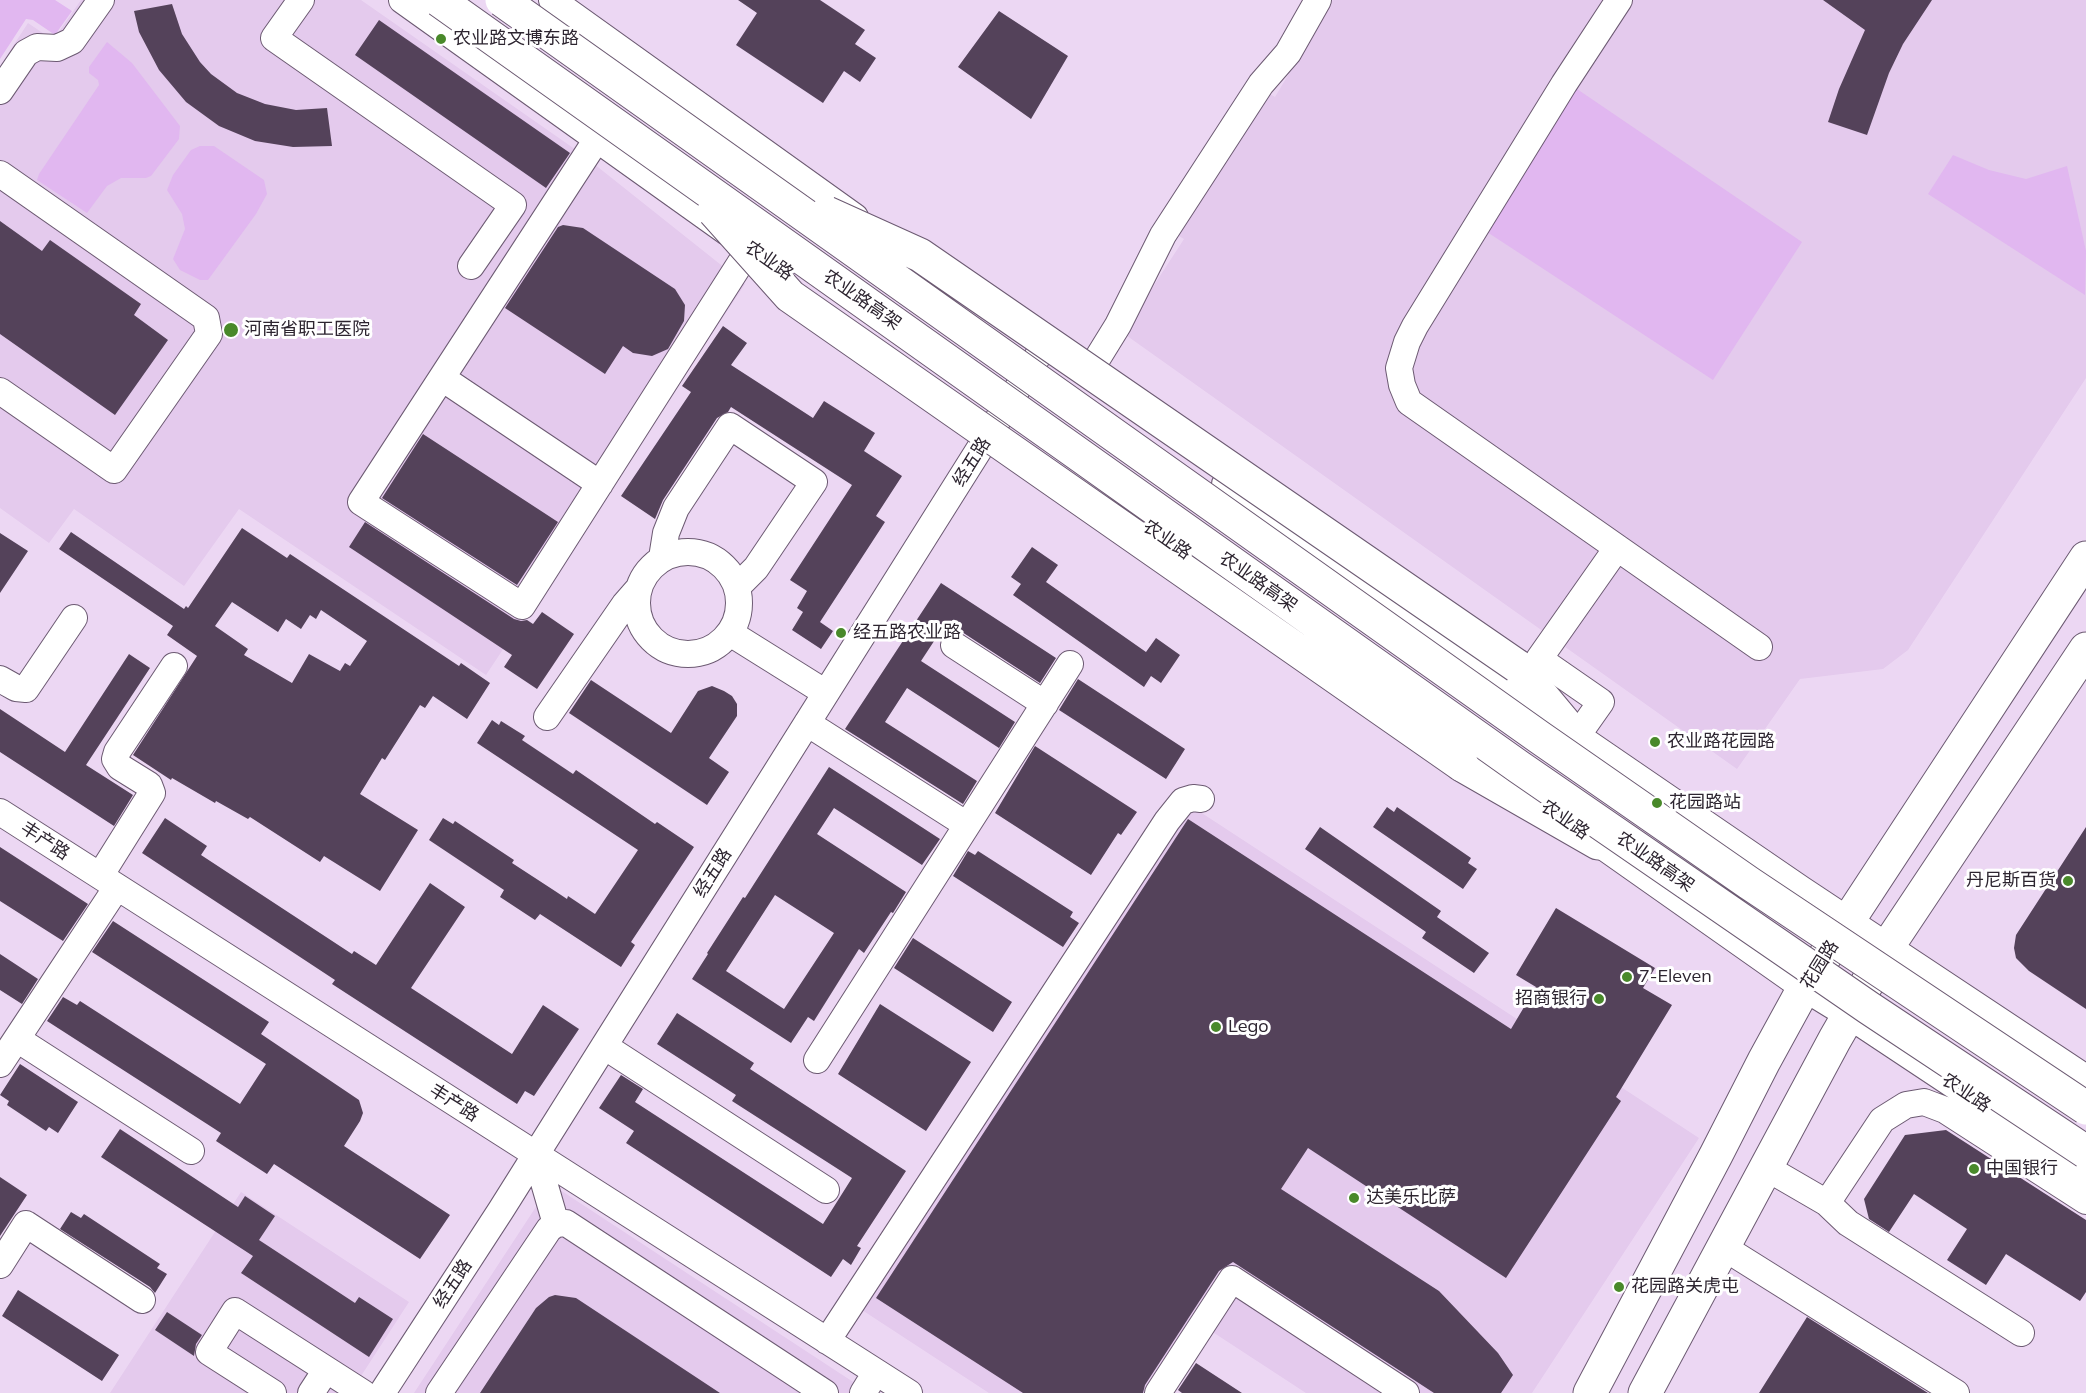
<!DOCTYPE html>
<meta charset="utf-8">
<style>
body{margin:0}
canvas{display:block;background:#ecd7f3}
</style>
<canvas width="2086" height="1393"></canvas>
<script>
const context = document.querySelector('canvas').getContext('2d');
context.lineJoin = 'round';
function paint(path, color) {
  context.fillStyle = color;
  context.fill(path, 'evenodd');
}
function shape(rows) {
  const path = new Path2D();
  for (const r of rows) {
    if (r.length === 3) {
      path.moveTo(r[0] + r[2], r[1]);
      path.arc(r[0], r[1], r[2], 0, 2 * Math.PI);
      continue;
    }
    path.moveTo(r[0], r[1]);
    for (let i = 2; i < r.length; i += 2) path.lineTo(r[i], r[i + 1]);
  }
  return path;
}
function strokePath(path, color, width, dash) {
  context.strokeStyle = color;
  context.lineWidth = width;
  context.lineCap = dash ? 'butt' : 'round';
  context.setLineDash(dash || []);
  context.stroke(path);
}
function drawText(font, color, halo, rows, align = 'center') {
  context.font = font + ' Mulish,"Noto Sans SC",sans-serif';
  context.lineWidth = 6;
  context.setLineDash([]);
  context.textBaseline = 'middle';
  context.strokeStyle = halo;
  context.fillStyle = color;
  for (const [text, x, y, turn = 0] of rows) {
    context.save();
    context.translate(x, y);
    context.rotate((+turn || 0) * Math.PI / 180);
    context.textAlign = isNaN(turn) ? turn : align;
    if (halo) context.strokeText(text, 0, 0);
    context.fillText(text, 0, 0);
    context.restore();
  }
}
paint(shape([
 [81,0,361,0,579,152,745,284,486,675,239,509,184,586,74,509,49,543,0,508,0,66,28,23,53,40],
 [1333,0,2086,0,2086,378,1908,650,1883,669,1800,679,1737,769,1123,333,1184,239,1172,232,1263,90,1275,97],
 [1191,806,1699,1138,1532,1393,1306,1393,1208,1329,1166,1393,989,1393,862,1310],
 [551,1184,870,1393,414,1393],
 [241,1192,409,1302,350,1393,110,1393]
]), '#e4caed');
paint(shape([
 [0,0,55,0,72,11,55,35,33,20,26,19,0,59],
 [107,42,132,63,180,126,179,139,151,176,146,178,121,178,107,186,87,213,37,180,39,174,99,85,98,80,89,73,89,67],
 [1577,89,1802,242,1713,380,1484,230],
 [200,146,214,146,264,180,267,194,256,214,208,280,200,280,180,270,173,259,185,229,182,214,167,190,173,175,191,150],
 [1953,155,1989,170,2026,179,2067,166,2086,251,2085,295,1928,194]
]), '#e1b7f0');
paint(shape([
 [738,0,820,0,865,30,855,44,876,58,860,82,844,71,823,103,736,45,757,13],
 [1823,0,1932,0,1903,44,1889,73,1867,135,1828,122,1839,89,1865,30],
 [172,4,182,34,200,62,211,74,237,93,265,104,296,110,327,108,332,146,293,147,255,141,219,126,186,102,159,70,139,32,134,11],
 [999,11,1068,56,1031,119,958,67],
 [379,20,570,153,546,188,355,55],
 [0,221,42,251,50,240,141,304,134,315,168,340,115,415,0,334],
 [563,225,583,228,675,289,685,305,684,321,668,349,652,356,633,353,623,346,605,374,505,308,558,227],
 [723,326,747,343,731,365,813,418,824,401,875,433,864,451,902,476,876,516,885,522,820,622,833,631,821,649,792,630,803,612,797,608,807,591,790,580,852,485,731,407,728,412,717,418,663,500,655,519,621,496,691,392,682,386],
 [423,434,558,522,517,585,382,498],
 [365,522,514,619,521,621,527,620,533,624,542,612,574,634,537,689,504,667,512,655,349,547],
 [242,528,287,558,290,554,459,666,461,663,490,683,467,719,433,696,425,708,420,705,385,760,382,758,360,794,418,830,380,891,324,856,320,862,250,817,248,819,216,801,215,803,172,778,171,780,133,755,197,656,167,635,173,626,59,549,71,532,184,609,186,606,188,608],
 [232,602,278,632,286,619,301,629,310,615,316,619,321,610,367,641,350,666,345,663,340,671,309,654,292,683,244,655,248,649,215,626],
 [0,533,28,551,0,593],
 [1032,547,1058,565,1046,582,1146,652,1156,638,1180,655,1161,683,1151,676,1144,687,1013,595,1021,584,1011,577],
 [941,583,1056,658,1040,683,962,632,954,630,947,632,942,629,921,661,1015,722,999,748,907,688,885,722,977,781,963,804,845,729],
 [129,654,150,668,86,765,133,795,114,826,0,752,0,709,65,752],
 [1078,679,1185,749,1166,779,1059,710],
 [591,680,671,733,698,691,712,686,724,691,732,696,737,704,737,716,709,758,729,772,707,805,569,713],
 [492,720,499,725,501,721,525,736,522,740,573,774,576,770,655,824,657,822,694,847,631,942,635,945,621,967,540,914,535,920,500,897,504,890,429,840,443,818,453,824,455,821,514,860,512,863,555,891,567,899,568,896,595,914,638,850,477,743],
 [1035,746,1137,812,1121,835,1118,833,1091,875,995,813],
 [829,767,940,839,922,865,834,808,817,834,906,892,893,913,891,912,864,953,859,949,814,1021,808,1017,791,1043,692,979,708,954,707,953,743,897,745,898],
 [775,895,834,933,784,1009,726,971],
 [1387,807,1394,812,1397,807,1471,858,1468,863,1477,869,1463,889,1373,827],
 [165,818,207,846,201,855,352,954,354,951,376,965,430,883,465,907,411,988,512,1054,543,1005,579,1029,534,1096,525,1091,517,1104,332,984,335,980,142,853],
 [1188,819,1511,1029,1536,987,1516,975,1556,908,1655,968,1643,988,1672,1005,1616,1097,1621,1101,1506,1278,1308,1148,1281,1189,1439,1291,1498,1353,1513,1375,1501,1393,1434,1393,1233,1262,1219,1271,1145,1385,1143,1393,1023,1393,876,1298],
 [1320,827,1441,911,1437,917,1489,953,1474,973,1422,938,1426,932,1305,849],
 [2086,827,2086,1009,2029,971,2016,958,2014,948,2016,935],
 [0,847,88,904,63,941,0,901],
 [968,851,975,855,978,851,1073,912,1070,917,1079,923,1063,947,953,876],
 [113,921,269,1022,261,1034,359,1100,363,1113,360,1121,344,1146,450,1215,420,1259,274,1164,267,1174,216,1141,221,1133,47,1021,63,997,77,1005,80,1001,240,1104,266,1064,92,952],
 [913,938,1012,1002,993,1032,894,968],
 [0,954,38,979,22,1004,0,990],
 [880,1004,971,1062,926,1131,838,1074],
 [677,1013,754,1063,750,1069,906,1171,857,1246,861,1248,851,1265,843,1259,831,1277,626,1143,634,1131,599,1108,621,1075,643,1089,635,1102,823,1224,852,1178,732,1101,736,1095,657,1044],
 [20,1064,78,1102,58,1133,49,1127,46,1131,7,1105,9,1101,0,1095],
 [120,1129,238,1207,245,1196,275,1216,259,1240,355,1303,359,1297,393,1319,369,1357,241,1273,253,1256,101,1157],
 [1946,1130,2086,1220,2086,1292,2080,1301,2006,1254,1986,1285,1947,1260,1967,1229,1914,1194,1889,1232,1869,1219,1864,1199,1905,1135],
 [0,1177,27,1195,0,1236],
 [71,1212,81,1218,84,1214,160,1264,157,1268,167,1274,155,1293,150,1287,60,1229],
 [18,1290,119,1355,102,1381,2,1316],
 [555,1295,576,1298,720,1393,480,1393,536,1308,549,1297],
 [167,1312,202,1335,196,1344,194,1356,155,1330],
 [1807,1317,1928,1393,1759,1393],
 [1196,1363,1242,1393,1182,1393,1178,1390]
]), '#54425a');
const minor = shape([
 [301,0,274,38,513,205,471,266],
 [402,0,727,232],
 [552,0,855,217],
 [1619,0,1564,84,1415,326,1407,342,1399,368,1402,385,1409,402,1759,647],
 [0,91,26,53,37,47,57,48,72,41,101,0],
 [597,139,361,502,522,606,750,248],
 [0,174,206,318,209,334,114,470,0,391],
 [1089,372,1118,325,1163,235,1261,84,1288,53,1318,0],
 [442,378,600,484],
 [1225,484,1506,687,1801,889,2086,1078],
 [688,603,51],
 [662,558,666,533,676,508,730,426,814,482,756,568,737,587],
 [730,633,826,693],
 [954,645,1045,704],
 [0,679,16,688,26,689,74,618],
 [547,717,625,604,639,588],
 [807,723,967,825],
 [1577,736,1601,702,1539,659,1617,548],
 [0,812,909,1393],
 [1584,833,1804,988,1848,1015,2086,1173],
 [100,876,152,793,149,785,120,767,115,759,117,752,174,666],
 [17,1039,191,1151],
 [604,1046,826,1190],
 [817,1060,1070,664],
 [0,1064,117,887],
 [536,1155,556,1224],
 [1765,1167,1827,1203,1848,1223,2021,1333],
 [1827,1203,1882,1120,1906,1105,1924,1102,1945,1110,2086,1201],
 [1723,1247,1956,1393],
 [0,1265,26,1224,142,1300],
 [827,1341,1167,821,1183,801,1193,798,1201,799],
 [273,1393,209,1352,235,1311,363,1393],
 [311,1393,326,1370],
 [382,1393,501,1210,1041,351],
 [439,1393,549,1229,556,1224,566,1223,825,1393],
 [863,1393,876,1372],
 [1158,1393,1232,1279,1406,1393]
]);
const major = shape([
 [1590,1393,1716,1155,1764,1061,1804,988,2086,558],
 [1645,1393,1835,1039,1892,940,2086,649]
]);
const highway = shape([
 [1517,666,1572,732],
 [1462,765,1598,843]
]);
strokePath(minor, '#6c5a72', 28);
strokePath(major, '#6c5a72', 35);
strokePath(highway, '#6c5a72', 35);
strokePath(minor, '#fff', 26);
strokePath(major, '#fff', 33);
strokePath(highway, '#fff', 33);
const highwayBridge = shape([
 [439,0,1519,767,1869,1008,2086,1152],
 [502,0,1539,737,1749,883,2086,1108],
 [714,211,790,296,1462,765],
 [827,213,920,255,1517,666]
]);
strokePath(highwayBridge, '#6c5a72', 35, []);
strokePath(highwayBridge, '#fff', 33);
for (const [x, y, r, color] of [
 [441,39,6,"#49892a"],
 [231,330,8,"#49892a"],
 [841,633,6,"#49892a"],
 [1655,742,6,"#49892a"],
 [1657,803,6,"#49892a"],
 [2068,881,6,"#49892a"],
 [1627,977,6,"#49892a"],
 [1599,999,6,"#49892a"],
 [1216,1027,6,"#49892a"],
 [1974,1169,6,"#49892a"],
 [1354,1198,6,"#49892a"],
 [1619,1287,6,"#49892a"]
]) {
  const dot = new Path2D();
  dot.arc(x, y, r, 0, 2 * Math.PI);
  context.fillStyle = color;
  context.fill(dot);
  strokePath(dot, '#fff', 2);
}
drawText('18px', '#2d2530', '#fff', [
 ["农业路文博东路",453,39],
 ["河南省职工医院",244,330],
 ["经五路农业路",853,633],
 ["农业路花园路",1667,742],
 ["花园路站",1669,803],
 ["丹尼斯百货",2056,881,"right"],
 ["7-Eleven",1639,977],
 ["招商银行",1587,999,"right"],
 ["Lego",1228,1027],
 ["中国银行",1986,1169],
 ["达美乐比萨",1366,1198],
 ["花园路关虎屯",1631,1287]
], 'left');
drawText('18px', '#2d2530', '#fff', [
 ["农业路",769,261,35],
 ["农业路高架",862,300,35],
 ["经五路",972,462,-58],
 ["农业路",1167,540,35],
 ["农业路高架",1258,582,35],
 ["农业路",1565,820,35],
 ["丰产路",45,841,33],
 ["农业路高架",1655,862,35],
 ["经五路",713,873,-58],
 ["花园路",1820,965,-58],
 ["农业路",1966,1093,34],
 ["丰产路",454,1103,32],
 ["经五路",453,1284,-57]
]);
</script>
